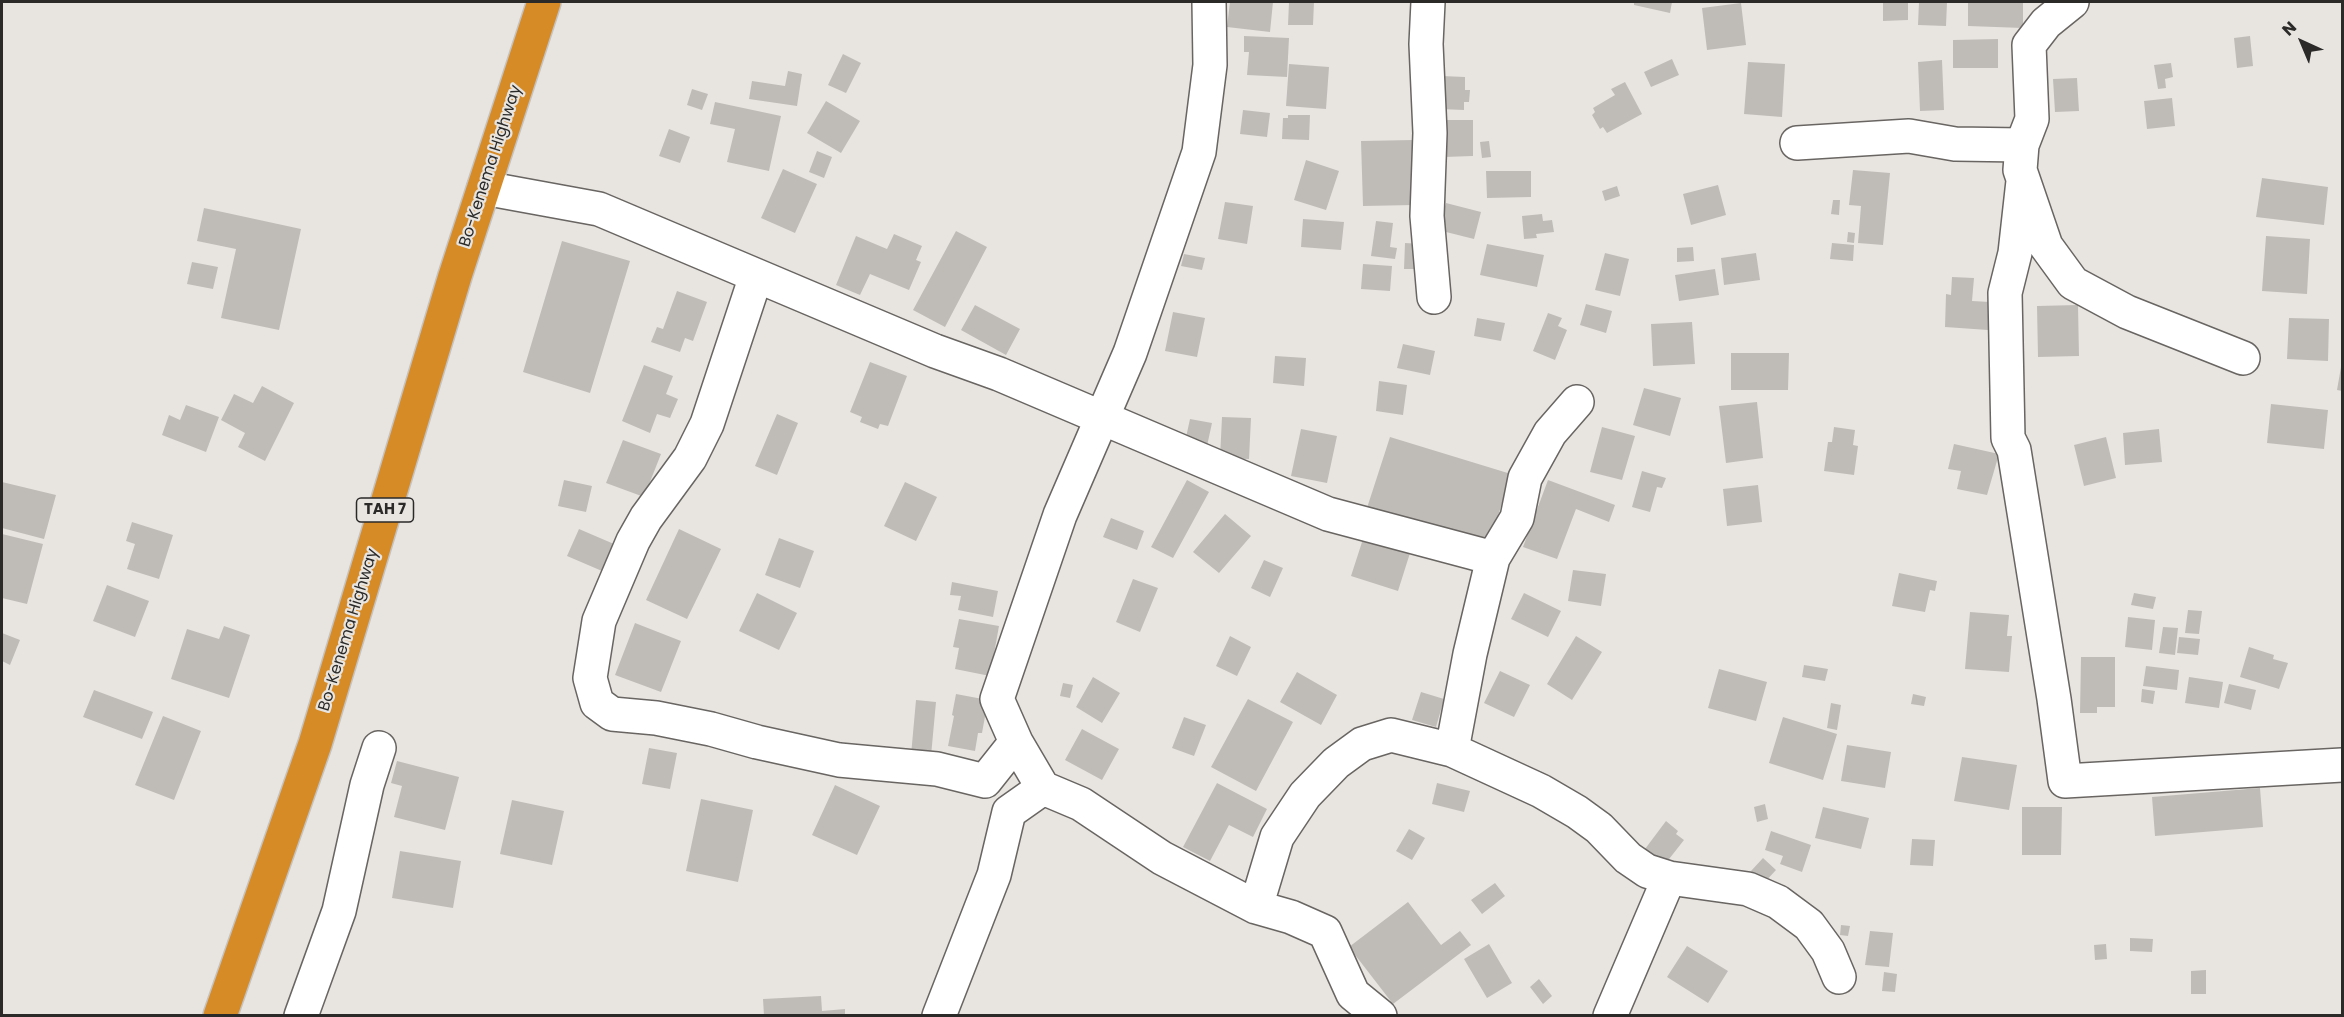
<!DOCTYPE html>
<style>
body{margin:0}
#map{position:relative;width:2344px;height:1017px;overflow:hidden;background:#e8e5e1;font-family:Poppins,sans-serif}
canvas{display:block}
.frame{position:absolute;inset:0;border:3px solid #2b2a29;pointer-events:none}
.north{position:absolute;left:2272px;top:12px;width:60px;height:60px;-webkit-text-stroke:4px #e8e5e1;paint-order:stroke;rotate:316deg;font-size:16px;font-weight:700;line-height:24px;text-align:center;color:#2b2a29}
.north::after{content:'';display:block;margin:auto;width:21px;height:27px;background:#2b2a29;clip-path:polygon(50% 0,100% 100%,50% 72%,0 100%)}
</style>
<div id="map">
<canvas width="2344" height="1017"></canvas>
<div class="frame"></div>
<div class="north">N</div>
</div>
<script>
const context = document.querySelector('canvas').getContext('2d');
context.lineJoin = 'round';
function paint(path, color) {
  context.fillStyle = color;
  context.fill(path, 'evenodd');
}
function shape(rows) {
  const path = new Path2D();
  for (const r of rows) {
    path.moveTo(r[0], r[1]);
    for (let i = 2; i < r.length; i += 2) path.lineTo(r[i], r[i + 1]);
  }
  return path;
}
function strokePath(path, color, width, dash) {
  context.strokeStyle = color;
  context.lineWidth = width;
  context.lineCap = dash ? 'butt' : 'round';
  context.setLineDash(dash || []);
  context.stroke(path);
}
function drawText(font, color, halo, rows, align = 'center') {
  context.font = font + ' Poppins,sans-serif';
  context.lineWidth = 4.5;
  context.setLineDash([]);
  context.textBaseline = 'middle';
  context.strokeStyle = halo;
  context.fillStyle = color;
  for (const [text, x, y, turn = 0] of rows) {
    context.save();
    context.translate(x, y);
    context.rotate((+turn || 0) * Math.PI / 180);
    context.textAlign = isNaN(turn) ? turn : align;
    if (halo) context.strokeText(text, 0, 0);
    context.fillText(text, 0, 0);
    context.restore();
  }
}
paint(shape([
 [1230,2,1273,2,1270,32,1227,27],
 [1289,2,1314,2,1313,25,1288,25],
 [1634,2,1672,2,1670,13,1634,5],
 [1883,2,1908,2,1908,20,1883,21],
 [1919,2,1947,2,1946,26,1918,25],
 [1968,2,2023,2,2023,28,1968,26],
 [1741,3,1746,45,1707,50,1702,8],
 [1244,36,1289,38,1287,77,1247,75,1249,52,1244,52],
 [2250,36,2253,66,2237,68,2234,38],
 [1998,39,1998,68,1953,68,1953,40],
 [843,54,861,63,846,93,828,85],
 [1672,59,1679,75,1651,87,1644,72],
 [1942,60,1944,110,1920,111,1918,62],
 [1748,62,1785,64,1782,117,1744,114],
 [2171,63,2173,77,2165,79,2166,88,2158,89,2154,65],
 [1289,64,1329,67,1326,109,1286,106],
 [788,71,802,74,797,106,749,99,752,81,785,86],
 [1442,76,1465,77,1465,90,1470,90,1469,102,1464,102,1464,110,1440,109],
 [2077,78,2079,111,2055,112,2053,79],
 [1625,82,1642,114,1607,133,1603,127,1600,129,1592,115,1595,112,1593,108,1615,95,1611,89],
 [692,89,708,94,702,110,687,105],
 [2172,98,2175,126,2147,129,2144,101],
 [826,101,860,121,841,153,807,133],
 [715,102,781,116,769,171,727,162,735,129,710,124],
 [1243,110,1270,113,1267,137,1240,134],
 [1288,115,1310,115,1309,140,1282,139,1283,118,1288,118],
 [1443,120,1473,120,1473,156,1444,157],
 [669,129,690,137,680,163,659,156],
 [1413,140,1414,205,1363,206,1361,141],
 [1489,141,1491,157,1482,158,1480,142],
 [817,151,832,157,824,178,809,172],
 [1306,160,1339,171,1326,210,1294,200],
 [783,169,817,184,795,233,761,218],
 [1853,170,1890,173,1883,245,1858,243,1861,206,1849,205],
 [1486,171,1531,171,1531,197,1487,198],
 [2262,178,2328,187,2324,225,2256,217],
 [1718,185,1726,215,1691,225,1683,194],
 [1617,186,1620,196,1605,201,1602,191],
 [1833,200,1840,200,1839,215,1831,214],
 [1225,202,1253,206,1247,244,1218,239],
 [1446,203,1481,212,1474,239,1438,230],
 [204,208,301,229,279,330,221,318,236,249,197,241],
 [1542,214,1543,221,1552,220,1554,232,1536,234,1537,238,1524,239,1522,216],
 [1303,219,1344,222,1341,250,1301,247],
 [1376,221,1393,223,1390,247,1397,248,1395,259,1371,256],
 [956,231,987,247,945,327,913,310],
 [1848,232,1855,233,1854,243,1847,242],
 [894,234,922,246,916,260,921,262,909,290,870,274,860,295,836,285,856,236,887,249],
 [2266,236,2310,239,2307,294,2262,291],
 [562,241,630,261,590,393,523,372],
 [1405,243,1421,244,1420,269,1404,269],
 [1832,243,1854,245,1853,261,1830,259],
 [1487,244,1544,255,1537,287,1480,275],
 [1693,247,1694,261,1677,262,1677,248],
 [1605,253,1629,259,1620,296,1595,290],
 [1756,253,1760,280,1724,285,1721,258],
 [1184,254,1205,258,1202,270,1181,266],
 [192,262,218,267,213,289,187,284],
 [1363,264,1392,266,1390,291,1361,289],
 [1715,269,1719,295,1679,301,1675,275],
 [1952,277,1974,278,1972,301,1990,302,1988,330,1945,327,1946,294,1951,295],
 [677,291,707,302,693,341,685,338,680,352,651,342,657,327,663,329],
 [1586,304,1612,311,1606,333,1580,325],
 [975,305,1020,329,1006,355,961,330],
 [2078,305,2079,356,2038,357,2037,306],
 [1173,312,1205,318,1197,357,1165,351],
 [1548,313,1562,318,1558,326,1567,330,1555,360,1533,351],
 [1477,318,1505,323,1501,341,1474,336],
 [2289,318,2329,319,2328,361,2287,359],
 [1692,322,1695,364,1653,366,1651,324],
 [1403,344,1435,351,1430,375,1397,368],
 [1731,353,1789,353,1788,390,1731,390],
 [1275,356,1306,358,1304,386,1273,383],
 [870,362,907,376,888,426,880,424,878,429,860,422,862,417,850,412],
 [644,365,673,376,666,394,678,399,670,418,657,414,650,433,622,421],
 [2341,367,2342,367,2342,391,2337,390],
 [1379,381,1407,385,1403,415,1376,411],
 [262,386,294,403,265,461,238,447,245,433,221,420,234,394,253,403],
 [1644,388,1681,398,1670,436,1633,425],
 [1757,402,1763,458,1726,463,1719,406],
 [2271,404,2328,410,2324,449,2267,443],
 [186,405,219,417,206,452,162,435,169,415,180,420],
 [777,414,798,423,777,475,755,466],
 [1222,417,1251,418,1249,459,1220,458],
 [1190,419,1212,423,1207,446,1185,442],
 [1602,427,1635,436,1622,480,1590,472],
 [1834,427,1855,430,1853,445,1858,446,1854,475,1824,471,1828,442,1832,442],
 [1301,429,1337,436,1327,483,1291,476],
 [2159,429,2162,462,2125,465,2123,433],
 [1390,437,1511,474,1488,548,1366,511],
 [2106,437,2116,478,2084,486,2074,445],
 [623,440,661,454,644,497,606,483],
 [1954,444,1999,454,1987,495,1957,489,1961,471,1948,469],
 [1642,471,1666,478,1662,488,1657,487,1650,512,1632,507],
 [564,480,592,486,586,512,558,506],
 [1187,480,1209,492,1173,558,1151,547],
 [1548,480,1615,505,1609,522,1576,509,1557,559,1523,547],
 [2,482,56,495,44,539,2,528],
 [905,482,937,497,916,541,884,526],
 [1758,485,1762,522,1727,526,1723,489],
 [1225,514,1251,536,1219,573,1193,552],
 [1111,518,1144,531,1137,550,1103,537],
 [132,522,173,535,159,579,127,569,135,544,126,541],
 [579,529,621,547,609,574,567,556],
 [679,529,721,549,687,619,646,600],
 [2,534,43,544,27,604,2,598],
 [779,538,814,551,800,588,765,575],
 [1363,539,1410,553,1398,591,1351,576],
 [1264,560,1283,568,1270,597,1251,588],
 [1573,570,1606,574,1601,606,1568,601],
 [1899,573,1937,581,1935,591,1930,590,1925,612,1892,606],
 [1133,579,1158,588,1140,632,1116,622],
 [952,582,998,591,993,617,958,610,961,596,950,595],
 [107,585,149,601,135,637,93,621],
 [757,593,797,613,779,650,739,631],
 [1524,593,1561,611,1548,637,1511,619],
 [2134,593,2156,597,2153,609,2131,605],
 [2188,610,2202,611,2199,634,2185,633],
 [1970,612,2009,615,2007,636,2012,636,2009,672,1965,669],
 [2128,617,2155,620,2152,650,2125,647],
 [959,619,999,626,990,676,955,669,959,648,953,647],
 [635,623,681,641,661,692,615,675],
 [224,626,250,635,229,698,171,679,187,629,219,639],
 [2163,627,2178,628,2175,655,2159,653],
 [2,633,20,640,10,665,2,661],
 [1230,636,1251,647,1237,676,1216,666],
 [1576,636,1602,652,1572,700,1547,684],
 [2179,637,2200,639,2198,655,2177,653],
 [2249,647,2274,655,2273,659,2288,663,2279,689,2240,677],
 [2081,657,2115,657,2115,707,2097,707,2097,713,2080,713],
 [1804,665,1828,669,1825,681,1802,677],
 [2146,666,2179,670,2177,690,2143,686],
 [1719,669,1767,682,1756,721,1708,708],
 [1500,671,1530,685,1514,717,1484,703],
 [1297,672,1337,695,1321,725,1280,702],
 [1093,677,1120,693,1102,723,1076,707],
 [2189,677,2223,682,2219,708,2185,703],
 [1063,683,1073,685,1070,698,1060,696],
 [2229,684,2256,690,2251,710,2224,703],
 [2142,689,2155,691,2153,704,2141,702],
 [94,690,153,712,142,739,83,717],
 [1421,692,1444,699,1436,727,1412,720],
 [956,694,988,700,982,733,978,733,975,751,948,746,954,716,952,715],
 [1913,694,1926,697,1924,706,1911,704],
 [1248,699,1293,722,1256,791,1211,767],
 [916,700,936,702,931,756,911,755],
 [1831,703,1841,705,1837,730,1827,728],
 [163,716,201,731,174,800,135,785],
 [1184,717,1206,725,1194,756,1172,748],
 [1783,717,1837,734,1823,780,1769,763],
 [1082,729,1119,749,1102,780,1065,760],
 [1847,745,1891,752,1885,788,1841,781],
 [649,748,677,753,670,789,642,784],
 [1962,757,2017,765,2009,810,1954,801],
 [397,761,459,777,445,830,394,817,402,786,391,783],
 [1217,783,1267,809,1253,837,1229,825,1210,861,1183,847],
 [1437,783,1470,791,1464,812,1432,804],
 [835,785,880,806,857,855,812,835],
 [2260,788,2263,827,2155,836,2152,797],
 [701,799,753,810,738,882,686,871],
 [512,800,564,811,552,865,500,854],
 [1765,804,1768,819,1757,822,1754,807],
 [1823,807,1869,818,1861,849,1815,838],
 [2022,807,2062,807,2061,855,2022,855],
 [1666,821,1678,831,1676,834,1684,840,1662,868,1642,853],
 [1409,829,1425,838,1412,860,1396,851],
 [1771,831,1811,845,1802,872,1780,864,1783,856,1765,850],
 [1912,839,1935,840,1933,866,1910,865],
 [400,851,461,861,453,908,392,898],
 [1763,858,1776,870,1764,883,1751,871],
 [1495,883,1505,896,1482,914,1471,900],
 [1408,902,1441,945,1460,931,1471,945,1393,1004,1349,947],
 [1841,925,1850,926,1848,936,1840,935],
 [1870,931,1893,933,1889,967,1865,965],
 [2130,938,2153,939,2152,952,2130,951],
 [1489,944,1512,983,1487,998,1464,959],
 [2106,944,2107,959,2095,960,2094,945],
 [1687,946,1728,971,1708,1003,1667,977],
 [2206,970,2206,994,2191,994,2191,971],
 [1884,972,1897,974,1895,992,1882,991],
 [1539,979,1552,996,1543,1004,1530,987],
 [821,996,822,1011,845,1009,845,1016,764,1016,763,999]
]), '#bfbcb8');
const minor = shape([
 [1209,2,1210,65,1199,152,1130,353,1060,515,997,699,1016,742,1043,788,1081,804,1162,858,1256,907,1291,917,1325,932,1353,994,1380,1016],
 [1428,2,1426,44,1430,133,1427,216,1434,297],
 [2072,2,2046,23,2029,45,2032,119,2022,145,2020,170,2046,246,2073,283,2127,312,2243,358],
 [1797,143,1909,136,1955,144,2022,145],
 [2023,181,2015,253,2005,293,2008,438,2014,450,2054,699,2065,781,2342,765],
 [484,188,599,209,935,351,999,374,1328,514,1493,558],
 [756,276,707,424,690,458,646,518,633,541,599,621,590,678,597,703,612,714,656,718,711,729,757,742,839,760,937,769,985,781,1016,742],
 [1577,402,1550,433,1525,478,1517,518,1493,558,1470,654,1452,750,1541,791,1577,812,1599,828,1628,858,1647,871,1669,878,1748,889,1778,902,1809,925,1828,951,1839,977],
 [1256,907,1277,837,1305,795,1336,763,1362,744,1391,735,1452,750],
 [301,1016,339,911,367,785,379,748],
 [939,1016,994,875,1009,812,1043,788],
 [1610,1016,1669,878]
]);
const highway = shape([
 [220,1016,315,744,455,276,544,2]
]);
strokePath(minor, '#686562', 36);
strokePath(highway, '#c4c3c3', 36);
strokePath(minor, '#fff', 33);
strokePath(highway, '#d68b27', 33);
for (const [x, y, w] of [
 [385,510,57]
]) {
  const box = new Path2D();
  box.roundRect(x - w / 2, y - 12, w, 24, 4.5);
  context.fillStyle = '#e8e5e1';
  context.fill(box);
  strokePath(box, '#2b2a29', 1.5);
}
drawText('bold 15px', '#2b2a29', null, [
 ["TAH 7",385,510]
]);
drawText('16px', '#2b2a29', '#e8e5e1', [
 ["Bo-Kenema Highway",491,166,-72],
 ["Bo-Kenema Highway",349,630,-73]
]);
</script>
